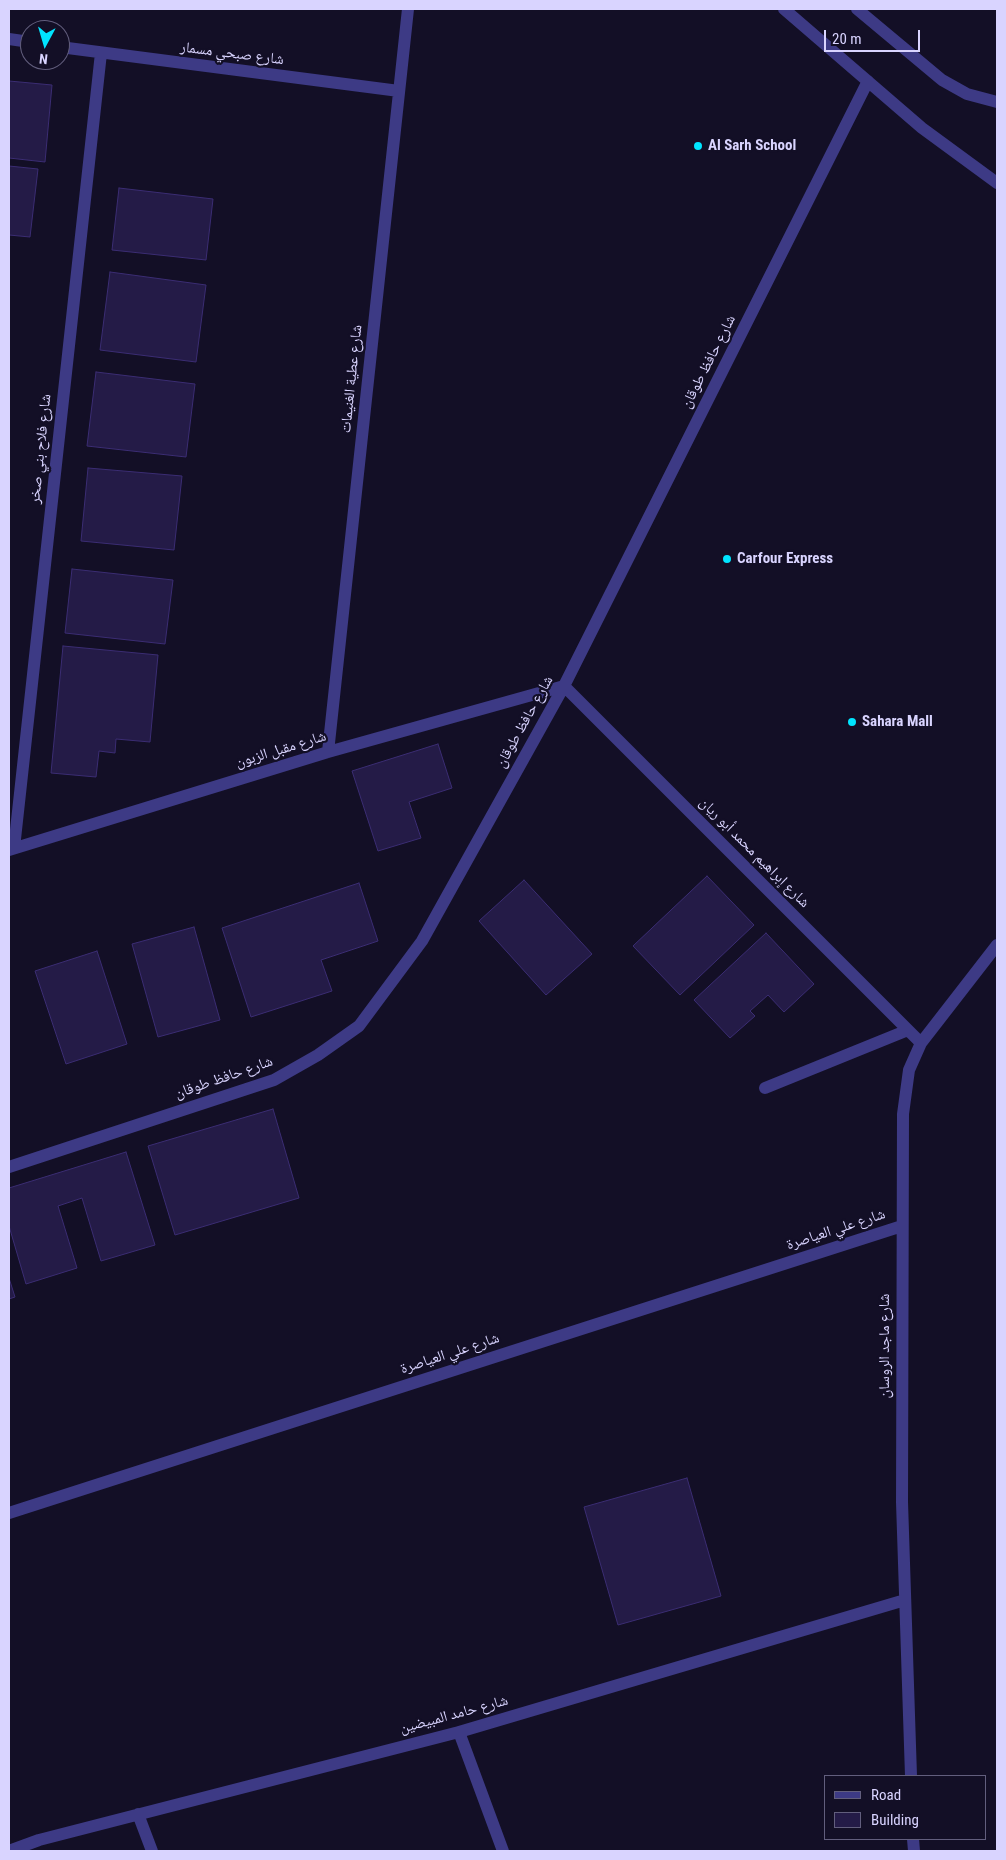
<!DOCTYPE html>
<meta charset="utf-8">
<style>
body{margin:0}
#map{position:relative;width:1006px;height:1860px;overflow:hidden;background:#130f26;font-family:"Roboto Condensed",sans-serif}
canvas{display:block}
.frame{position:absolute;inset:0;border:10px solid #d9d4ff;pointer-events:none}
.legend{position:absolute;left:824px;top:1775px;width:162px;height:65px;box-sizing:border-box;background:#130f26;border:1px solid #625e7d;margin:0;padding:6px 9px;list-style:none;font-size:15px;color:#d9d4ff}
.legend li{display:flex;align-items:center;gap:10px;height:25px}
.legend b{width:25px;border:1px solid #625e7d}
.north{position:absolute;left:20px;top:20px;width:50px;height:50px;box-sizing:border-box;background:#130f26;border:1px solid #625e7d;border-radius:50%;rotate:186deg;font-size:14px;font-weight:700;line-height:20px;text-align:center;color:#d9d4ff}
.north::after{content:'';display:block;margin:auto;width:18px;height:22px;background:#00e5ff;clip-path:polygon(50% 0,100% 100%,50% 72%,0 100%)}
.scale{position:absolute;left:824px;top:30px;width:96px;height:22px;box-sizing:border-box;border:2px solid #d9d4ff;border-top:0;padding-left:6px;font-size:15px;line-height:18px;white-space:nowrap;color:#d9d4ff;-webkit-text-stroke:4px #130f26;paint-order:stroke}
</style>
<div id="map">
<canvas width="1006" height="1860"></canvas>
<div class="frame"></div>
<ul class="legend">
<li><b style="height:6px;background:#3d3a85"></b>Road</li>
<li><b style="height:14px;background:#241b47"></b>Building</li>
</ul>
<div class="north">N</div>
<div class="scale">20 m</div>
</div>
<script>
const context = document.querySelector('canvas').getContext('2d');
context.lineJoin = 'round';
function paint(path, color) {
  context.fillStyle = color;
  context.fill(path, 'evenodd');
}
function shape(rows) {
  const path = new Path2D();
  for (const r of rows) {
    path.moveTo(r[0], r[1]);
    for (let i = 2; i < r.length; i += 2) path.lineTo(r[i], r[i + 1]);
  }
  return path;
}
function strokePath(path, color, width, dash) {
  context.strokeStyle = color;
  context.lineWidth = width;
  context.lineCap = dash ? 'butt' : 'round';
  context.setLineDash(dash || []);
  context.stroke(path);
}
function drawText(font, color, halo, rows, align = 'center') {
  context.font = font + ' "Roboto Condensed","Noto Naskh Arabic",sans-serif';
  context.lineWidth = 4.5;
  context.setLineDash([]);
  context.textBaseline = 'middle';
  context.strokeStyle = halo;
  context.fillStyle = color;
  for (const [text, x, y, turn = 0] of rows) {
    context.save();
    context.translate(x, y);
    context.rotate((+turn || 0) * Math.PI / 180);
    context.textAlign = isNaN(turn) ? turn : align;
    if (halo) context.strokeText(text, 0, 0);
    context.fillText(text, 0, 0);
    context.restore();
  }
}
const building = shape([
 [9,81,52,85,45,162,9,158,9,81],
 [9,166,38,169,30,237,9,235,9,166],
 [119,188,213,199,206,260,112,250,119,188],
 [110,272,206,285,196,362,100,350,110,272],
 [96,372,195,384,186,457,87,446,96,372],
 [88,468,182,476,174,550,81,541,88,468],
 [72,569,173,580,165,644,65,633,72,569],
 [63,646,158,655,150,742,116,739,115,753,99,751,96,777,51,773,63,646],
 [438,744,452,788,409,802,421,838,378,851,352,771,438,744],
 [707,876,754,925,680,995,633,946,707,876],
 [524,880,592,954,546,995,479,921,524,880],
 [359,883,378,941,321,960,332,991,251,1017,222,928,359,883],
 [194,927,220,1020,158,1037,132,944,194,927],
 [766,933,814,984,784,1012,768,995,750,1011,755,1016,730,1038,694,1000,766,933],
 [97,951,127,1044,66,1064,35,971,97,951],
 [273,1109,299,1198,175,1235,148,1146,273,1109],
 [126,1152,155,1245,101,1261,82,1198,58,1206,77,1268,26,1284,9,1226,9,1188,126,1152],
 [9,1278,15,1297,9,1299,9,1278],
 [687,1478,721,1596,618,1625,584,1507,687,1478]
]);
paint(building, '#241b47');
strokePath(building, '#3b2d73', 1);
strokePath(shape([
 [784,9,922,128,997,183],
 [857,9,942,80,967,94,997,102],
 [9,39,30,42],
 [60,47,399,91],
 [564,686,921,1043],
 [328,752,408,9],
 [14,848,101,53],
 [9,850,328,752,564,686],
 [765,1088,908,1030],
 [9,1167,274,1080,318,1055,359,1026,422,941,564,686,868,81],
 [9,1513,902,1226],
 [459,1732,503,1851],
 [911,1776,902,1502,903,1114,909,1070,921,1043,997,945],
 [138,1814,152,1851],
 [913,1839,914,1851],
 [9,1851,39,1840,459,1732,905,1600]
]), '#3d3a85', 12);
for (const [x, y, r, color] of [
 [698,146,5,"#00e5ff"],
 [727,559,5,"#00e5ff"],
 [852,722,5,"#00e5ff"]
]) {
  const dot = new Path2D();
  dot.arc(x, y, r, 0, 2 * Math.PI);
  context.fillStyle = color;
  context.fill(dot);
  strokePath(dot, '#130f26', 2);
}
drawText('15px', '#d9d4ff', '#130f26', [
 ["شارع صبحي مسمار",232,54,7],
 ["شارع حافظ طوقان",709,362,-63],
 ["شارع عطية الغنيمات",352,379,-84],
 ["شارع فلاح بني صخر",41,449,-84],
 ["شارع حافظ طوقان",525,722,-61],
 ["شارع مقبل الزبون",281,750,-17],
 ["شارع إبراهيم محمد أبو ريان",754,853,45],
 ["شارع حافظ طوقان",224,1078,-19],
 ["شارع علي العياصرة",836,1230,-18],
 ["شارع ماجد الروسان",885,1346,-90],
 ["شارع علي العياصرة",450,1354,-18],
 ["شارع حامد المبيضين",454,1715,-15]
]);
drawText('bold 15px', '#d9d4ff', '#130f26', [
 ["Al Sarh School",708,146],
 ["Carfour Express",737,559],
 ["Sahara Mall",862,722]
], 'left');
</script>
